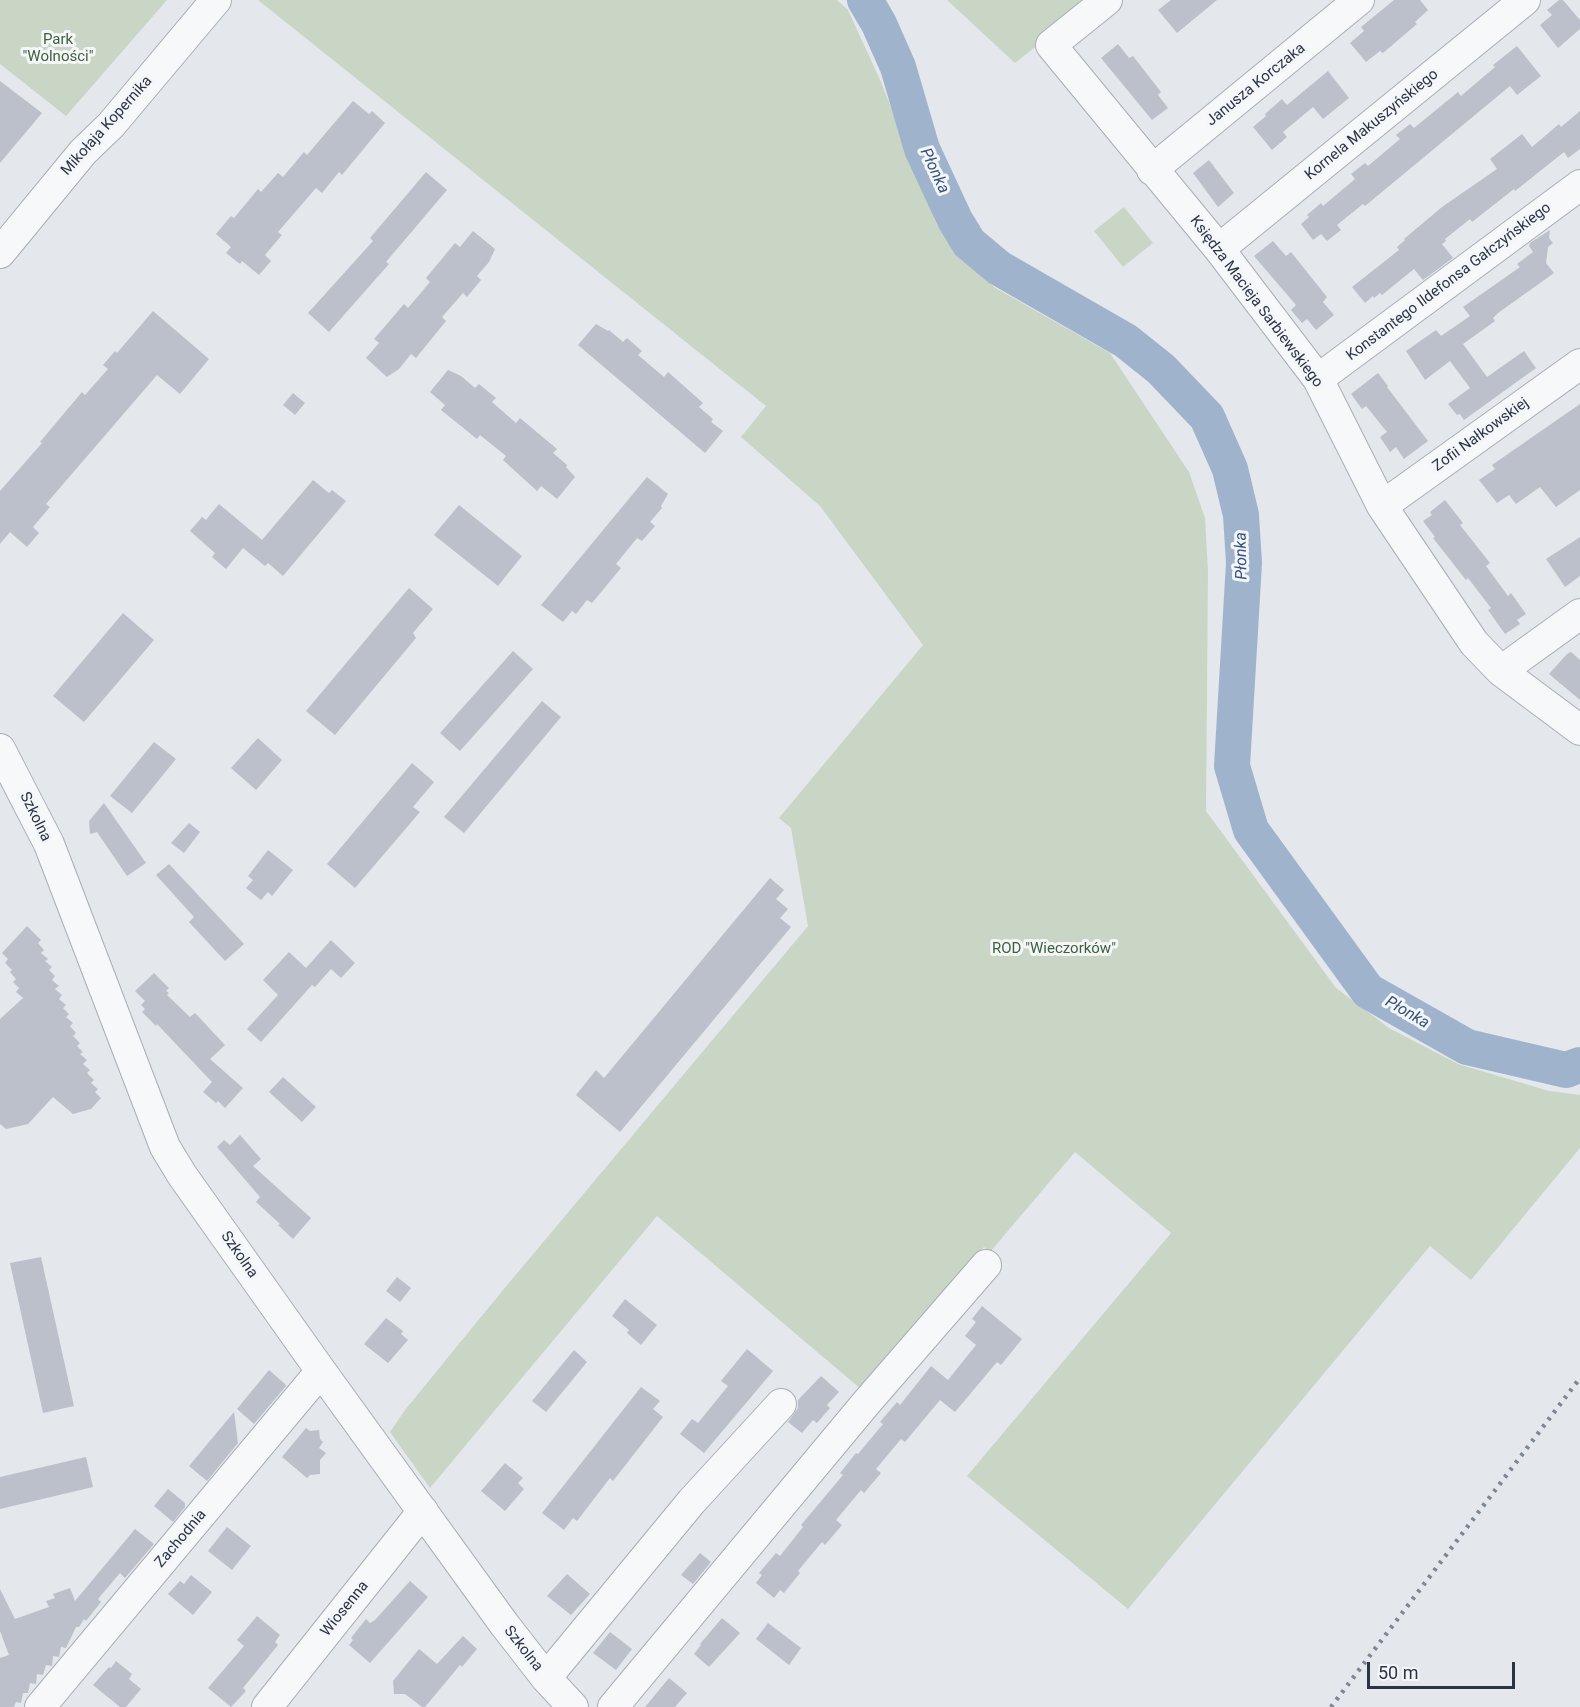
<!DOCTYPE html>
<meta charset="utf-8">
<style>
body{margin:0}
#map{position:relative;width:1580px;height:1707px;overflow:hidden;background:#e4e7ec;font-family:Roboto,sans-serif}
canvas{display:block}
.scale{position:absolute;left:1367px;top:1662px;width:148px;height:27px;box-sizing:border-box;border:3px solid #2b3445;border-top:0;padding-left:8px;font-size:18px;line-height:21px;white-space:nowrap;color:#2b3445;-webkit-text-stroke:4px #f4f6f9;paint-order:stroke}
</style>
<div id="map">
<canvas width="1580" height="1707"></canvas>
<div class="scale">50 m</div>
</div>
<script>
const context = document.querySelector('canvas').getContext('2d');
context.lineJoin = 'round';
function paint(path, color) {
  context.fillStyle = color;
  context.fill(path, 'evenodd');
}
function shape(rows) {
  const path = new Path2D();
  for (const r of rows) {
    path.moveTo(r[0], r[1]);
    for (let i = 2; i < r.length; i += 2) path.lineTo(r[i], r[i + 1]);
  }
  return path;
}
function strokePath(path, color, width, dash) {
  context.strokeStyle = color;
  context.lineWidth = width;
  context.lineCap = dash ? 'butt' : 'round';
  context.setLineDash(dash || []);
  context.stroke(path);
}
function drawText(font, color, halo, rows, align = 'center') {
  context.font = font + ' Roboto,sans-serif';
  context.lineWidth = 6;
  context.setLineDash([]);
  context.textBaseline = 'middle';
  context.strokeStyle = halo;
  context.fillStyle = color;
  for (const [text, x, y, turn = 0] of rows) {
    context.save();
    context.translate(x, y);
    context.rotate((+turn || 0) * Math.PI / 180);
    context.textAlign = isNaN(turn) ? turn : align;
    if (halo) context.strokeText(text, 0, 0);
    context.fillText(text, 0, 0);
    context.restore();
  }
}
paint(shape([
 [0,0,167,0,66,116,0,64],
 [258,0,837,0,848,10,881,82,937,225,994,287,1110,353,1189,472,1205,518,1208,572,1206,811,1336,988,1389,1028,1458,1064,1549,1091,1580,1095,1580,1148,1471,1280,1430,1246,1128,1609,967,1476,1171,1233,1075,1152,990,1252,984,1247,862,1390,657,1216,430,1488,390,1432,405,1410,503,1290,808,926,791,828,779,818,923,645,820,506,741,437,766,406],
 [947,0,1094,0,1015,63],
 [1124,207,1153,243,1123,267,1094,231]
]), '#c9d6c5');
strokePath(shape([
 [865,0,879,24,898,67,922,149,955,220,969,243,999,268,1126,341,1161,369,1207,417,1230,469,1241,515,1244,563,1232,766,1251,830,1368,991,1467,1047,1566,1070,1580,1065]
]), '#9fb4cc', 36);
paint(shape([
 [1171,0,1217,0,1177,33,1158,10],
 [1394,0,1420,0,1428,10,1415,22,1417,24,1383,53,1380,51,1366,62,1350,43,1364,31,1361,27],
 [1559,0,1563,0,1580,20,1580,29,1558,48,1540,25,1552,15,1547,10],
 [1118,44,1129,58,1133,56,1161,92,1158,95,1168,108,1152,120,1101,58],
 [1517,46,1541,76,1517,95,1510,86,1365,206,1363,204,1337,225,1341,230,1327,241,1321,234,1313,240,1301,224,1309,217,1307,215,1321,203,1323,206,1355,179,1351,174,1365,163,1368,166,1400,139,1396,135,1410,124,1414,128,1458,92,1461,96,1495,67,1493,65],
 [1328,71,1349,98,1323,119,1313,107,1283,132,1287,137,1272,150,1253,127,1266,116,1265,114,1282,99,1287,105],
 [0,81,42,113,0,163],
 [353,101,369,114,372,111,385,123,342,175,339,172,322,193,316,188,278,232,282,235,265,255,271,261,259,275,242,261,240,264,226,253,231,247,216,234,231,216,234,218,258,189,261,192,278,173,283,177,304,152,307,155],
 [1580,111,1580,149,1568,158,1564,152,1515,191,1514,189,1472,222,1470,219,1445,239,1446,241,1442,244,1453,258,1423,280,1414,269,1382,295,1380,293,1374,298,1373,296,1365,303,1352,287,1399,250,1397,247,1405,240,1404,239,1442,207,1497,169,1490,159,1522,134,1532,147,1559,124,1561,127],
 [1209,160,1234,193,1218,207,1193,173],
 [426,172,447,190,386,262,389,264,329,332,308,313,373,241,370,238],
 [1550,230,1549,238,1553,243,1548,247,1546,263,1554,273,1498,313,1493,318,1495,321,1463,344,1487,377,1524,351,1536,368,1464,420,1460,414,1457,415,1448,404,1470,388,1450,361,1425,380,1406,351,1436,330,1441,336,1470,316,1463,307,1520,267,1517,264,1533,252,1529,246,1530,243],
 [473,231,495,249,489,262,477,276,481,280,467,297,463,293,442,317,446,321,416,358,411,354,399,369,387,377,366,358,379,343,374,339,404,304,408,308,430,282,426,278,455,243,460,247],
 [1273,241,1286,256,1291,252,1327,297,1323,302,1334,315,1316,330,1307,319,1302,323,1291,310,1296,305,1254,256],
 [153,311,209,359,180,394,157,375,46,504,50,507,33,527,39,533,27,547,10,532,0,544,0,491,42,443,40,442,82,392,85,395,108,369,103,365,115,351,117,353],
 [596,324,608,331,609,330,623,342,627,338,642,351,638,355,664,377,668,372,703,403,699,407,713,419,711,422,723,431,705,453,578,345],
 [448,370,461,376,475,388,479,384,496,398,492,402,516,423,520,418,557,449,553,453,567,465,566,467,575,477,557,499,541,486,537,491,503,460,506,456,480,435,477,439,441,410,445,405,430,392],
 [1378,373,1388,386,1387,387,1428,441,1404,459,1396,447,1390,452,1380,437,1387,432,1366,406,1362,409,1351,394],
 [293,393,305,403,295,415,283,405],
 [1580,404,1580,490,1556,507,1540,487,1516,504,1509,495,1497,503,1479,480,1495,469,1492,465],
 [647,477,668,494,661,506,662,508,650,522,655,526,642,541,637,538,616,564,621,568,592,603,587,600,576,614,572,611,563,622,541,605],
 [313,480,329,493,332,490,346,501,283,576,268,563,265,566,243,548,226,569,212,557,215,553,190,531,202,517,206,520,219,504,262,540],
 [1445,500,1463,523,1460,525,1490,563,1486,566,1508,596,1511,593,1526,614,1517,620,1520,624,1505,634,1488,610,1491,608,1468,578,1466,580,1433,538,1435,537,1423,521,1432,515,1430,512],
 [459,505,522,556,498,586,434,535],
 [1580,537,1580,576,1565,587,1546,559],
 [409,588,433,609,413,633,416,638,335,735,306,711],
 [123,613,154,640,84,722,53,696],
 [513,651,533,669,460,751,440,733],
 [1571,652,1580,660,1580,700,1549,674,1567,654],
 [542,701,561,717,464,833,444,817],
 [258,738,282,760,256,790,231,768],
 [154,742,176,759,132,813,110,796],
 [412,763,434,782,413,807,420,812,355,888,327,864],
 [104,803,146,863,127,876,97,832,90,834,89,821],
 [189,823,200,832,184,853,171,843],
 [268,850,293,870,272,896,268,892,261,900,246,888,253,880,248,876],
 [169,864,244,944,225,961,189,922,194,917,156,875],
 [770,878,784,890,776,899,788,909,780,918,791,927,620,1132,576,1095,596,1070,604,1078],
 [27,926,41,940,38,943,44,950,41,953,48,959,45,961,52,967,49,970,55,976,52,980,59,986,55,989,62,995,59,999,66,1005,63,1008,69,1014,66,1017,73,1023,70,1026,76,1033,73,1036,80,1043,77,1046,83,1052,80,1054,87,1060,83,1064,90,1070,87,1073,94,1080,91,1083,98,1089,95,1092,101,1098,91,1109,73,1114,53,1097,28,1124,6,1129,0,1124,0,1019,23,998,16,992,19,988,13,982,16,979,10,972,12,970,5,963,8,959,2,953],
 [331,940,355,963,341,978,331,969,315,987,312,985,261,1042,247,1029,278,995,263,980,289,952,306,968],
 [154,973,169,988,166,991,169,993,167,995,190,1017,195,1013,225,1045,210,1059,243,1088,225,1108,218,1101,216,1103,203,1092,212,1082,157,1024,156,1026,142,1012,145,1009,141,1005,145,1001,135,991],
 [283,1077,316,1107,302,1122,269,1092],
 [240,1135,261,1159,253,1166,311,1218,293,1239,278,1225,280,1224,256,1202,260,1197,217,1147,224,1140,230,1145],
 [41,1257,74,1406,43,1413,10,1263],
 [397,1277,411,1288,400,1302,386,1291],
 [625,1299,657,1325,641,1345,627,1333,629,1330,612,1316],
 [982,1306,1022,1339,1001,1365,997,1362,955,1412,940,1400,905,1442,901,1439,876,1469,881,1473,864,1493,861,1490,836,1520,842,1525,825,1545,822,1542,798,1571,800,1573,784,1593,780,1590,774,1598,756,1583,762,1575,759,1573,776,1553,780,1556,803,1527,801,1525,843,1475,840,1473,856,1453,858,1454,883,1424,880,1422,897,1402,900,1405,931,1366,948,1380,976,1345,965,1336,976,1322,972,1319],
 [386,1318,403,1331,401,1334,408,1340,388,1363,364,1344],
 [747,1349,773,1371,704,1453,680,1434,692,1419,698,1423,728,1386,721,1381],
 [574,1350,587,1362,546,1412,532,1401],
 [269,1370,285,1384,286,1386,254,1424,237,1409],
 [821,1376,839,1392,827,1405,830,1408,817,1423,813,1420,802,1433,788,1422,798,1408,798,1400],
 [641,1387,660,1401,653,1409,663,1417,613,1481,610,1478,577,1521,573,1518,564,1530,542,1513],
 [234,1412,238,1443,207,1481,189,1466],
 [306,1428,310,1431,319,1430,320,1439,323,1442,319,1448,326,1453,320,1460,320,1474,310,1475,307,1478,282,1457],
 [86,1457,93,1487,0,1509,0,1477],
 [505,1463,523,1478,518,1483,524,1489,505,1511,481,1491],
 [168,1489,185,1503,185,1507,173,1522,154,1506],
 [227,1527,251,1546,232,1570,208,1551],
 [135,1529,154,1544,125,1578,120,1573,98,1599,101,1602,86,1621,84,1619,79,1627,76,1627,66,1648,61,1647,59,1657,53,1656,52,1666,46,1665,43,1675,37,1674,36,1684,30,1683,28,1693,23,1693,21,1703,16,1702,14,1707,0,1707,0,1658,9,1655,0,1631,0,1589,15,1619,49,1607,46,1601,55,1598,53,1594,70,1588,75,1601],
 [700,1553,711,1562,693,1584,681,1575],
 [567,1574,590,1594,571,1615,547,1596],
 [191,1575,212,1592,193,1615,168,1594,180,1581,184,1584],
 [410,1581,428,1597,370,1663,349,1645,353,1640,351,1638,366,1619,370,1623,375,1620],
 [257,1616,280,1635,275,1642,278,1645,243,1688,246,1691,231,1707,208,1688,244,1646,237,1640],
 [722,1618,740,1633,709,1667,694,1654,701,1645,700,1644],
 [768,1623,801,1648,789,1665,756,1639],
 [610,1632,632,1649,616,1670,593,1653],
 [463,1636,477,1649,462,1667,460,1665,425,1707,422,1707,405,1694,394,1694,393,1681,419,1649,437,1664],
 [116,1661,132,1674,129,1679,141,1689,126,1707,120,1707,93,1685,109,1667,111,1668],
 [669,1678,687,1693,675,1707,645,1707]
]), '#bbc0ca');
const minor = shape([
 [1107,0,1051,45,1219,249,1318,379,1382,506,1474,643,1501,671,1580,730],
 [1152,170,1359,0],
 [1219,249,1525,0],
 [0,253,83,152,111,125,216,0],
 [1318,379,1580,185],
 [1382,506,1580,364],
 [1501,671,1580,614],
 [0,749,49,844,165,1147,182,1175,321,1371,504,1624,546,1678,573,1707],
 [546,1678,692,1501,781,1404],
 [40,1707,321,1371],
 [267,1707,423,1511],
 [613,1707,867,1402,986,1265]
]);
strokePath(minor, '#a9aeb7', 32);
strokePath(minor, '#f7f8fa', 30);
strokePath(shape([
 [1331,1707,1580,1378]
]), '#7d8696', 4.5, [3, 6]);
drawText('15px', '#3f6138', '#f4f6f9', [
 ["Park",58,40],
 ["\"Wolności\"",58,57],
 ["ROD \"Wieczorków\"",1054,949]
]);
drawText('15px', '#2b3445', '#f4f6f9', [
 ["Janusza Korczaka",1256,85,-39],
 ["Kornela Makuszyńskiego",1372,125,-39],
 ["Mikołaja Kopernika",107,126,-48],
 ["Konstantego Ildefonsa Gałczyńskiego",1449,282,-37],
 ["Księdza Macieja Sarbiewskiego",1256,302,53],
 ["Zofii Nałkowskiej",1481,435,-36],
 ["Szkolna",35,817,64],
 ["Szkolna",239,1255,55],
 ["Zachodnia",181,1539,-50],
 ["Wiosenna",345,1609,-51],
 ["Szkolna",523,1649,52]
]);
drawText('italic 16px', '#34527a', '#f4f6f9', [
 ["Płonka",934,171,65],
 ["Płonka",1242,556,-91],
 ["Płonka",1407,1013,30]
]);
</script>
